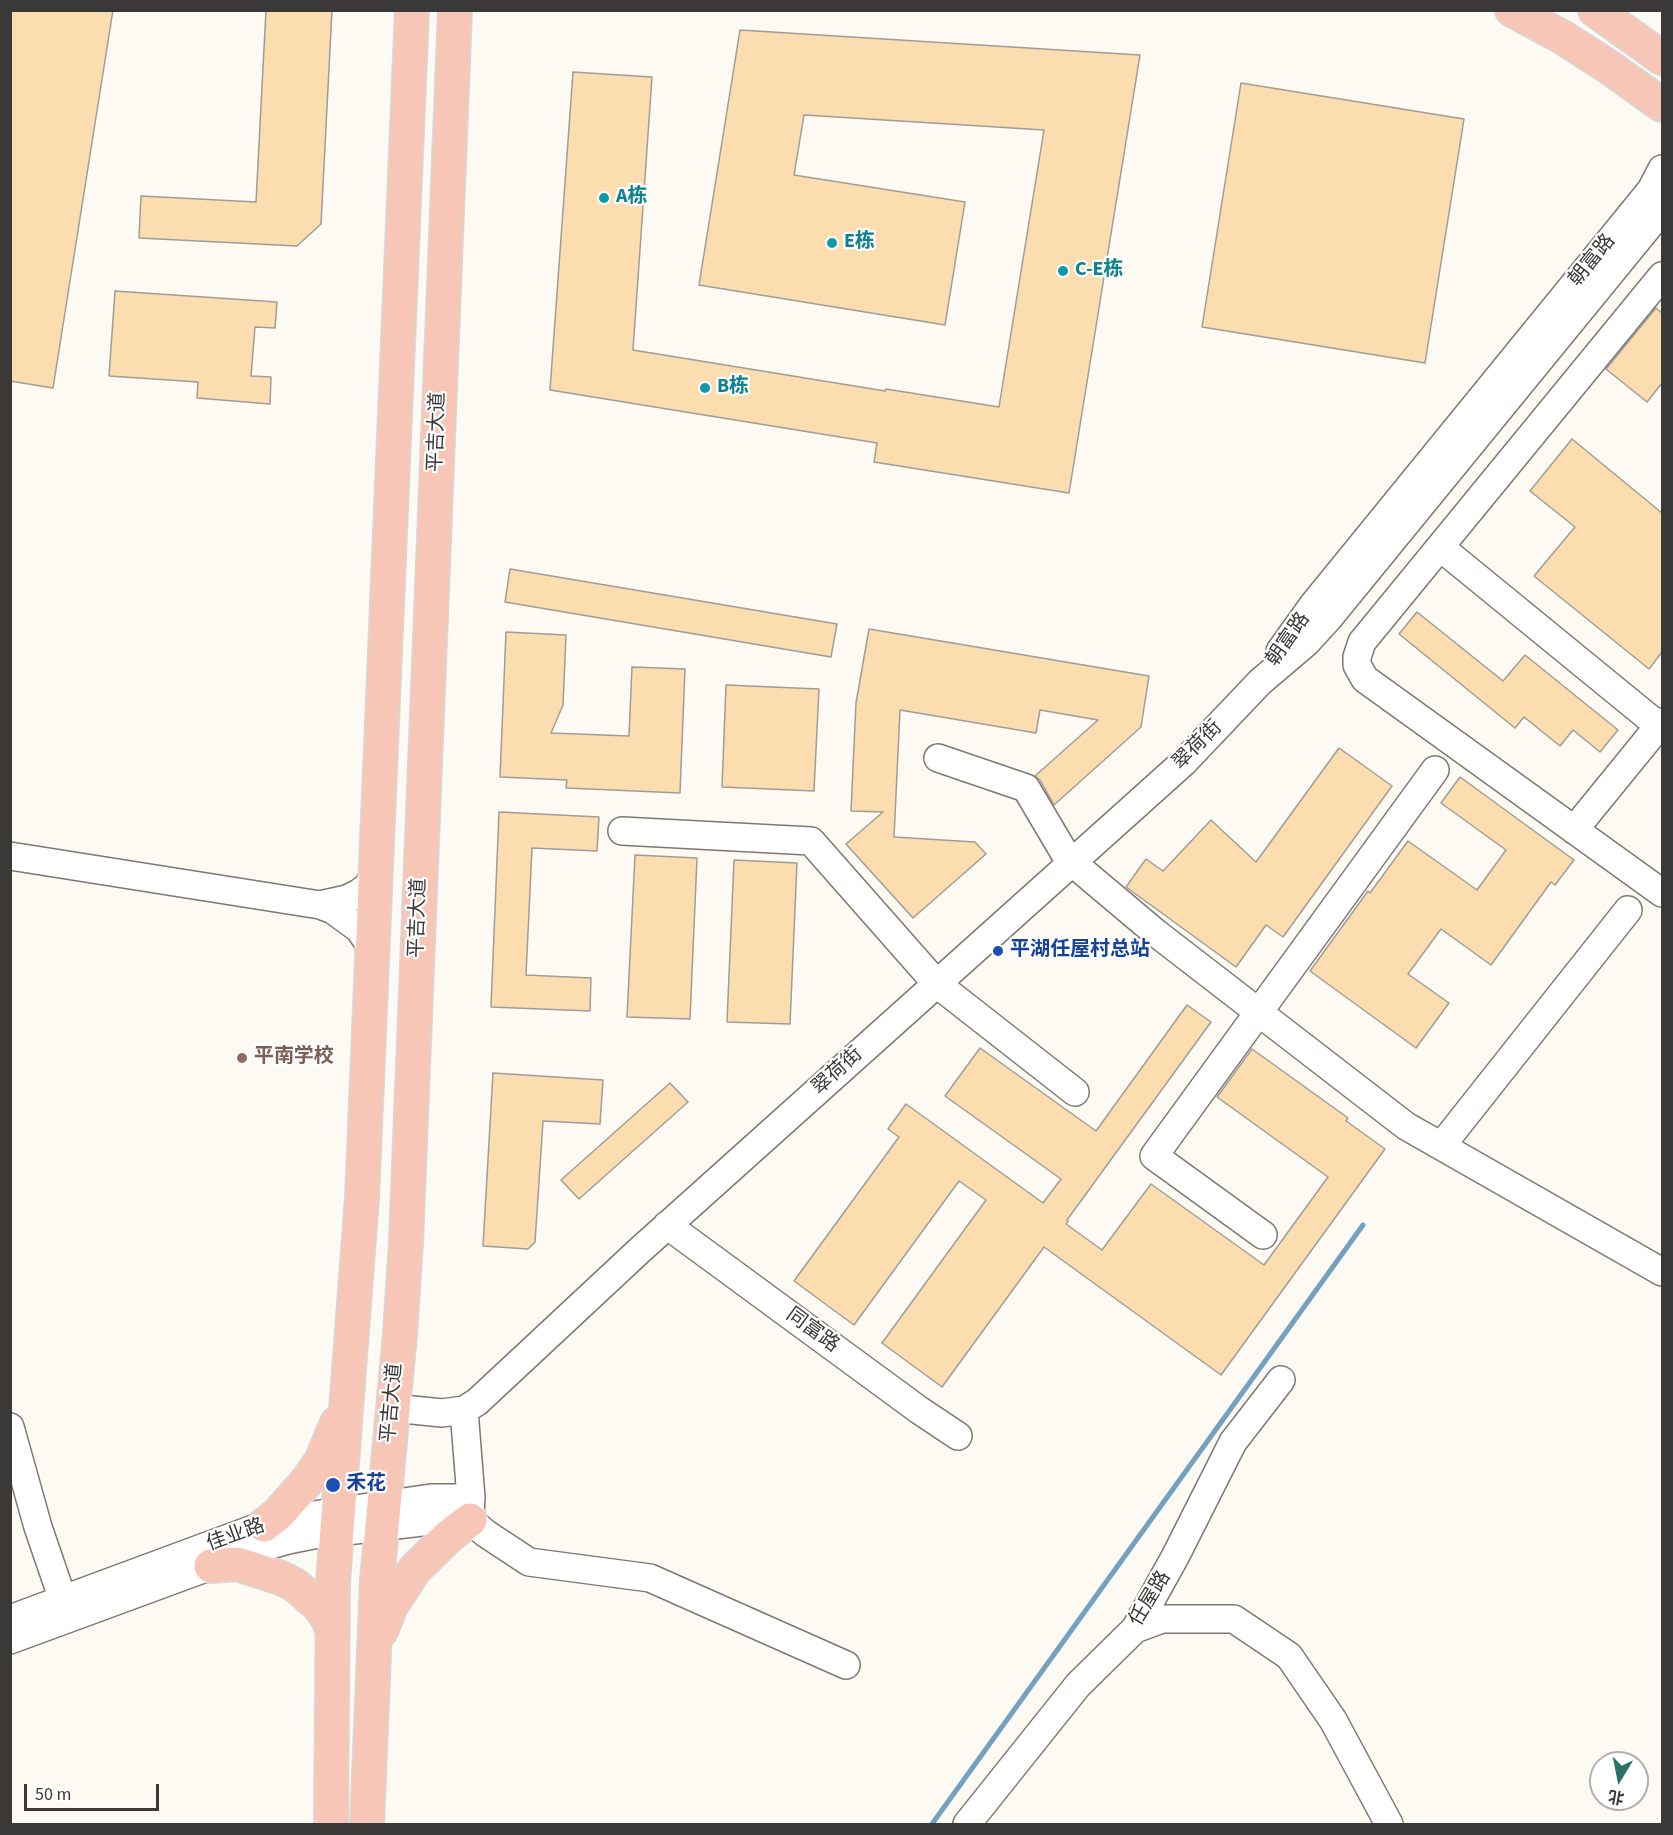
<!DOCTYPE html>
<meta charset="utf-8">
<style>
body{margin:0}
#map{position:relative;width:1673px;height:1835px;overflow:hidden;background:#fdf9f3;font-family:"Source Sans 3","Noto Sans SC",sans-serif}
canvas{display:block}
.frame{position:absolute;inset:0;border:12px solid #3a3937;pointer-events:none}
.north{position:absolute;left:1589px;top:1751px;width:60px;height:60px;box-sizing:border-box;background:#fff;border:2px solid #b0b0af;border-radius:50%;rotate:190deg;font-size:16px;font-weight:700;line-height:24px;text-align:center;color:#3a3937}
.north::after{content:'';display:block;margin:auto;width:21px;height:27px;background:#2a7168;clip-path:polygon(50% 0,100% 100%,50% 72%,0 100%)}
.scale{position:absolute;left:24px;top:1784px;width:135px;height:27px;box-sizing:border-box;border:3px solid #3a3937;border-top:0;padding-left:8px;font-size:18px;line-height:21px;white-space:nowrap;color:#3a3937;-webkit-text-stroke:4px #fff;paint-order:stroke}
</style>
<div id="map">
<canvas width="1673" height="1835"></canvas>
<div class="frame"></div>
<div class="north">北</div>
<div class="scale">50 m</div>
</div>
<script>
const context = document.querySelector('canvas').getContext('2d');
context.lineJoin = 'round';
function shape(rows) {
  const path = new Path2D();
  for (const r of rows) {
    path.moveTo(r[0], r[1]);
    for (let i = 2; i < r.length; i += 2) path.lineTo(r[i], r[i + 1]);
  }
  return path;
}
function strokePath(path, color, width, dash) {
  context.strokeStyle = color;
  context.lineWidth = width;
  context.lineCap = dash ? 'butt' : 'round';
  context.setLineDash(dash || []);
  context.stroke(path);
}
function paint(path, color) {
  context.fillStyle = color;
  context.fill(path, 'evenodd');
}
function drawText(font, color, halo, rows, align = 'center') {
  context.font = font + ' "Source Sans 3","Noto Sans SC",sans-serif';
  context.lineWidth = 4.5;
  context.setLineDash([]);
  context.textBaseline = 'middle';
  context.strokeStyle = halo;
  context.fillStyle = color;
  for (const [text, x, y, turn = 0] of rows) {
    context.save();
    context.translate(x, y);
    context.rotate((+turn || 0) * Math.PI / 180);
    context.textAlign = isNaN(turn) ? turn : align;
    if (halo) context.strokeText(text, 0, 0);
    context.fillText(text, 0, 0);
    context.restore();
  }
}
strokePath(shape([
 [932,1824,1363,1225]
]), '#75a1c0', 5);
const building = shape([
 [10,10,113,10,53,388,10,381,10,10],
 [266,10,332,10,321,224,297,246,139,238,141,196,256,202,266,10],
 [740,30,1140,55,1069,493,874,462,877,443,550,390,573,72,652,77,633,350,885,391,886,389,999,407,1044,130,804,115,794,175,965,202,945,325,699,285,740,30],
 [1241,83,1464,119,1425,363,1202,327,1241,83],
 [115,291,277,302,275,328,255,327,251,376,271,377,270,404,197,398,198,382,109,376,115,291],
 [1656,308,1662,313,1662,383,1647,402,1606,369,1656,308],
 [1572,439,1662,513,1662,652,1649,669,1534,576,1575,527,1530,491,1572,439],
 [510,569,837,624,831,657,505,602,510,569],
 [1417,612,1503,681,1525,655,1618,730,1600,752,1573,730,1560,746,1524,717,1515,728,1399,634,1417,612],
 [869,629,1149,676,1141,727,1054,805,1040,780,1035,776,1098,720,1040,710,1036,733,900,710,894,837,975,842,986,854,913,918,846,844,883,812,851,811,856,703,869,629],
 [506,632,566,635,563,705,551,733,629,736,632,667,685,669,680,793,566,788,567,780,500,777,506,632],
 [726,685,819,689,814,791,722,787,726,685],
 [1339,748,1392,786,1283,937,1266,925,1236,967,1126,887,1146,859,1163,871,1211,820,1256,862,1339,748],
 [1460,777,1574,860,1555,885,1551,882,1491,965,1441,929,1408,974,1449,1003,1416,1048,1310,971,1368,891,1370,893,1408,841,1477,890,1506,850,1441,803,1460,777],
 [499,812,599,817,597,851,532,848,526,975,591,978,590,1011,491,1007,499,812],
 [635,855,697,858,690,1019,627,1017,635,855],
 [734,860,797,863,790,1024,727,1022,734,860],
 [1187,1005,1211,1022,1067,1220,1068,1221,1066,1224,1102,1250,1151,1184,1264,1265,1328,1177,1217,1097,1252,1049,1348,1118,1346,1121,1385,1149,1221,1375,1044,1247,942,1387,882,1343,986,1200,959,1181,854,1325,794,1281,899,1137,888,1129,906,1104,1043,1203,1061,1179,945,1096,980,1048,1096,1131,1187,1005],
 [493,1073,603,1080,600,1124,543,1121,535,1242,528,1249,483,1246,493,1073],
 [670,1083,688,1102,579,1199,561,1180,670,1083]
]);
paint(building, '#fcddb0');
strokePath(building, '#a09d98', 1.5);
const minor = shape([
 [1662,276,1362,642,1357,657,1357,665,1365,679,1662,893],
 [1440,547,1659,726],
 [1280,651,1313,605,1651,190,1662,169],
 [938,758,1026,788,1068,859,1156,933,1406,1126,1662,1272],
 [1574,830,1662,722],
 [622,831,811,841,937,984,1075,1092],
 [10,856,320,905,333,910,359,929,372,948],
 [320,905,347,899,359,893,368,886,375,873],
 [1442,1145,1628,910],
 [667,1225,919,1410,958,1436],
 [1263,1235,1154,1156,1435,770],
 [393,1408,442,1413,464,1410,477,1402,640,1250,1184,762,1260,682,1307,642,1328,619,1662,210],
 [464,1410,471,1498,470,1514],
 [10,1427,38,1527,63,1600],
 [470,1520,485,1533,529,1562,650,1578,846,1665],
 [10,1619,264,1525,293,1518,431,1498,471,1498],
 [1135,1629,1162,1619,1234,1619,1289,1656,1333,1720,1389,1824],
 [10,1640,260,1548,288,1540,313,1535,430,1521,470,1520],
 [967,1824,1078,1685,1135,1629,1175,1557,1233,1442,1281,1380]
]);
const major = shape([
 [1512,10,1562,37,1609,67,1662,105],
 [1595,10,1662,58],
 [264,1525,279,1513,308,1480,321,1461,337,1423],
 [211,1566,237,1564,281,1578,295,1585,318,1605,327,1617,332,1630],
 [381,1631,391,1606,415,1569,449,1536,470,1520],
 [331,1824,333,1582,362,1198,412,10],
 [367,1824,377,1580,400,1334,406,1242,455,10]
]);
strokePath(minor, '#7c7873', 30);
strokePath(major, '#d8d7d7', 36);
strokePath(minor, '#fff', 27);
strokePath(major, '#f8c6b7', 33);
for (const [x, y, r, color] of [
 [604,198,6,"#0f9aa8"],
 [832,243,6,"#0f9aa8"],
 [1063,271,6,"#0f9aa8"],
 [705,388,6,"#0f9aa8"],
 [998,951,6,"#1a4fb4"],
 [242,1058,6,"#8d6e63"],
 [333,1485,8,"#1a4fb4"]
]) {
  const dot = new Path2D();
  dot.arc(x, y, r, 0, 2 * Math.PI);
  context.fillStyle = color;
  context.fill(dot);
  strokePath(dot, '#fff', 2);
}
drawText('bold 20px', '#0d838f', '#fff', [
 ["A栋",616,198],
 ["E栋",844,243],
 ["C-E栋",1075,271],
 ["B栋",717,388]
], 'left');
drawText('20px', '#3a3937', '#fff', [
 ["朝富路",1593,261,-51],
 ["平吉大道",438,432,-88],
 ["朝富路",1289,640,-55],
 ["翠荷街",1198,746,-45],
 ["平吉大道",419,918,-88],
 ["翠荷街",838,1072,-42],
 ["同富路",812,1331,36],
 ["平吉大道",393,1403,-85],
 ["佳业路",236,1536,-20],
 ["任屋路",1151,1599,-59]
]);
drawText('bold 20px', '#164399', '#fff', [
 ["平湖任屋村总站",1010,951],
 ["禾花",346,1485]
], 'left');
drawText('bold 20px', '#785e54', '#fff', [
 ["平南学校",254,1058]
], 'left');
</script>
